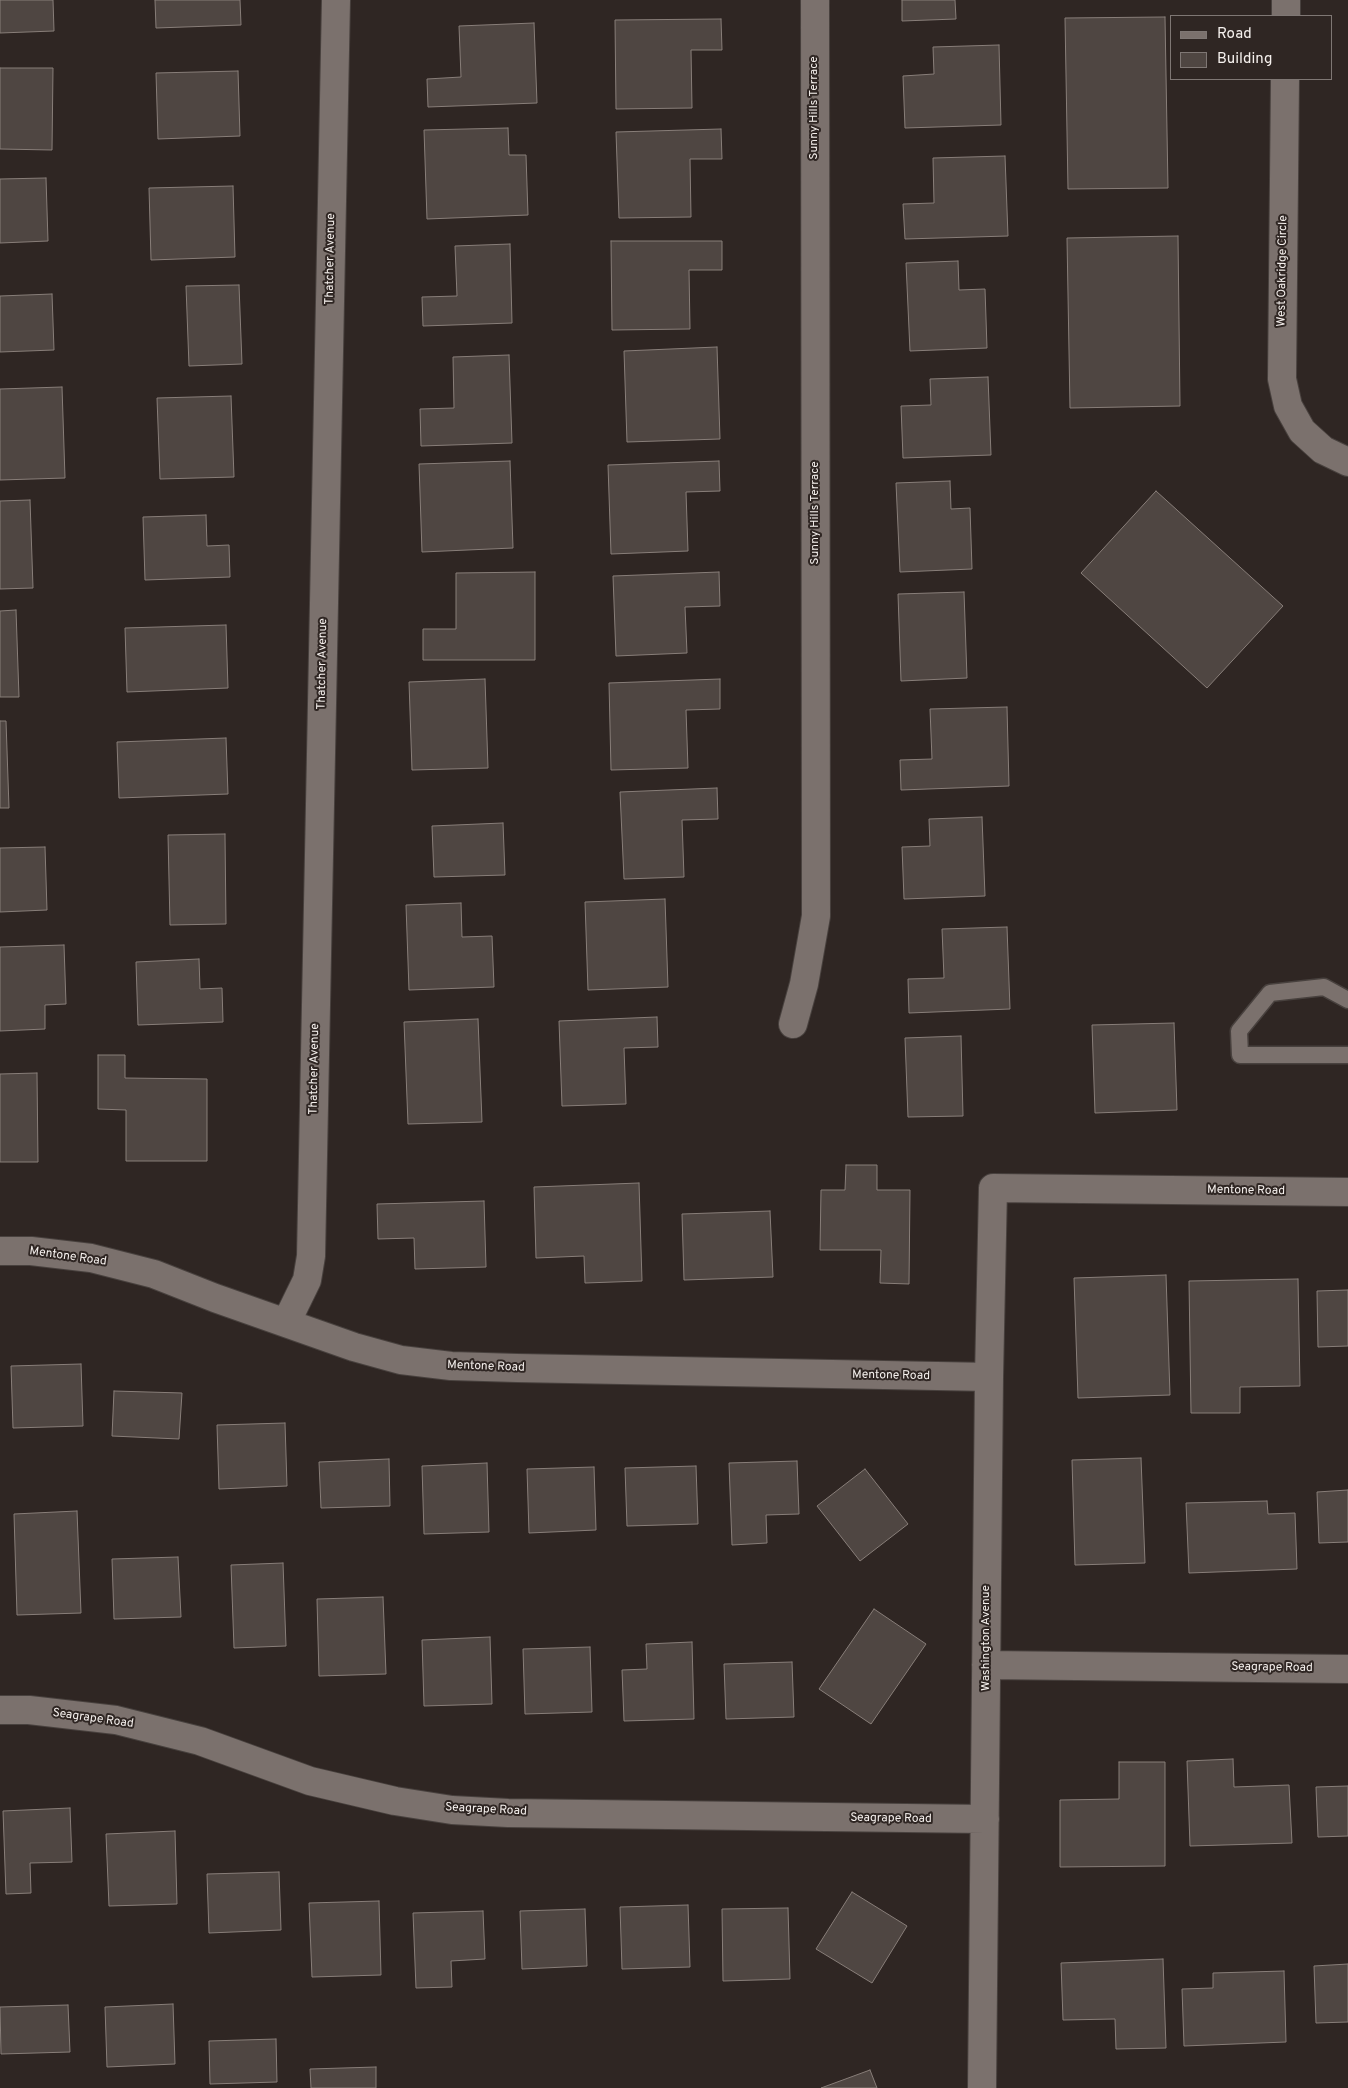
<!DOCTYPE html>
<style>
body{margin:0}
#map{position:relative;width:1348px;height:2088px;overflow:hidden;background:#2f2623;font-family:Overpass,sans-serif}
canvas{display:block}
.legend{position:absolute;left:1170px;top:15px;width:162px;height:65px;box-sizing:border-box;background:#2f2623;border:1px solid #7f7774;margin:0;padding:6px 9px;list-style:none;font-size:15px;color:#f6f1ee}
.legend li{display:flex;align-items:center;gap:10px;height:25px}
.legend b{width:25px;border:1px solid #7f7774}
</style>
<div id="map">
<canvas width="1348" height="2088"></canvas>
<ul class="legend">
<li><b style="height:6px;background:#7b716d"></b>Road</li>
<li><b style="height:14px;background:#4f4642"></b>Building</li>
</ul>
</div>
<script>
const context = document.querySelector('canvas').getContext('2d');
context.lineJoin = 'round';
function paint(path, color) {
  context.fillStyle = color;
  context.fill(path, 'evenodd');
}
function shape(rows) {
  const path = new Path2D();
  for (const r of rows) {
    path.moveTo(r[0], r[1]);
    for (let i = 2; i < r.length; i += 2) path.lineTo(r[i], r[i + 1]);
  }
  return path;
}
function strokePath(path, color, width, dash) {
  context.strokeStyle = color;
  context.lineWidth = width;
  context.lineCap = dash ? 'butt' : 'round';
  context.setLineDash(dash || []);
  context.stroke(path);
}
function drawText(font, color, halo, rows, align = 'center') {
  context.font = font + ' Overpass,sans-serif';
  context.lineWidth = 4;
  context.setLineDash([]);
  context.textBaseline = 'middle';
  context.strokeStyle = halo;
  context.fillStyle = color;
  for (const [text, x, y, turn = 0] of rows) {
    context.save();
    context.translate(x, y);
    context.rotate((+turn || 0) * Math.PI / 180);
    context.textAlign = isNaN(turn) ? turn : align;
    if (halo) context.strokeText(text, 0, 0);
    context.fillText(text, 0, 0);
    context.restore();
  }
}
const building = shape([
 [0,0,53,0,54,31,0,33,0,0],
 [155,0,240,0,241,25,156,28,155,0],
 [902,0,955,0,956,19,902,21,902,0],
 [1165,17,1168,188,1068,189,1065,18,1165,17],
 [721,19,722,50,691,50,692,108,616,109,615,20,721,19],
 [534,23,537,103,428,107,427,79,461,77,459,26,534,23],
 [999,45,1001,125,905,128,903,76,934,74,933,47,999,45],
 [0,68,53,68,52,150,0,149,0,68],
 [238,71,240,136,158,139,156,73,238,71],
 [508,128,509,155,526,155,528,215,427,219,424,130,508,128],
 [721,129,722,159,690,159,691,217,619,218,616,132,721,129],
 [1005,156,1008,236,905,239,903,204,934,203,933,158,1005,156],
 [46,178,48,241,0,243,0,179,46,178],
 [233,186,235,257,151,260,149,188,233,186],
 [1178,236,1180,406,1070,408,1067,238,1178,236],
 [611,241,722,241,722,270,689,270,690,329,612,330,611,241],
 [510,244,512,323,423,326,422,297,457,296,455,246,510,244],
 [958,261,959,290,985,289,987,348,910,351,906,263,958,261],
 [239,285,242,364,189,366,186,286,239,285],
 [52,294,54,350,0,352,0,296,52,294],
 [717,347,720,439,627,442,624,351,717,347],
 [509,355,512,443,421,446,420,409,454,408,453,357,509,355],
 [988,377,991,455,903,458,901,406,931,405,930,379,988,377],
 [62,387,65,478,0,480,0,389,62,387],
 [231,396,234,477,160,479,157,398,231,396],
 [510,461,513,548,422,552,419,464,510,461],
 [719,461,720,491,686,492,688,551,611,554,608,465,719,461],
 [950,481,951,509,970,508,972,569,900,572,896,483,950,481],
 [1156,491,1283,606,1207,688,1081,573,1156,491],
 [30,500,33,588,0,589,0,501,30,500],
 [206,515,207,546,229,545,230,577,145,580,143,517,206,515],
 [535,572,535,660,423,660,423,629,456,629,456,573,535,572],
 [719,572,720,606,685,607,687,653,616,656,613,576,719,572],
 [964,592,967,678,901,681,898,594,964,592],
 [16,610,19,697,0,697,0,611,16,610],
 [226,625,228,688,127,692,125,628,226,625],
 [485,679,488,768,412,770,409,682,485,679],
 [720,679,720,709,686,710,688,768,611,770,609,683,720,679],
 [1007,707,1009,786,901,790,900,760,932,759,930,709,1007,707],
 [0,721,6,721,9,808,0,808,0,721],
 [226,738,228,794,119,798,117,742,226,738],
 [717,788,718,819,682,820,684,877,624,879,620,792,717,788],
 [982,817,985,896,904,899,902,847,930,846,929,819,982,817],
 [503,823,505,875,434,877,432,826,503,823],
 [225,834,226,924,170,925,168,835,225,834],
 [45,847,47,910,0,912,0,848,45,847],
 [665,899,668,987,588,990,585,902,665,899],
 [461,903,462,937,492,936,494,987,409,990,406,905,461,903],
 [1007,927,1010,1009,909,1013,908,979,944,978,942,929,1007,927],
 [64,945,66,1004,45,1005,45,1029,0,1031,0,947,64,945],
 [199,959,200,989,222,988,223,1022,138,1025,136,962,199,959],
 [657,1017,658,1047,624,1048,626,1104,562,1106,559,1021,657,1017],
 [478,1019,482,1122,408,1124,404,1022,478,1019],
 [1174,1023,1177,1110,1095,1113,1092,1025,1174,1023],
 [961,1036,963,1116,908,1117,905,1038,961,1036],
 [98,1055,125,1055,125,1078,207,1079,207,1161,126,1161,126,1110,98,1109,98,1055],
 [37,1073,38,1162,0,1162,0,1074,37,1073],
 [846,1165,877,1165,877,1190,910,1190,909,1284,880,1283,881,1250,820,1250,821,1190,845,1190,846,1165],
 [639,1183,642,1281,585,1283,584,1256,536,1258,534,1187,639,1183],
 [484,1201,486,1267,415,1269,414,1238,378,1239,377,1204,484,1201],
 [770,1211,773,1277,684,1280,682,1214,770,1211],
 [1166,1275,1170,1395,1078,1398,1074,1278,1166,1275],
 [1298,1279,1300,1386,1240,1387,1240,1413,1191,1413,1189,1281,1298,1279],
 [1348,1290,1348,1346,1318,1347,1317,1291,1348,1290],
 [81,1364,83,1426,13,1428,11,1366,81,1364],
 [114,1391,182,1393,179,1439,112,1436,114,1391],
 [285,1423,287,1486,219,1489,217,1425,285,1423],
 [1141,1458,1145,1563,1075,1565,1072,1460,1141,1458],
 [389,1459,390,1506,321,1508,319,1462,389,1459],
 [797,1461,799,1514,766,1515,767,1543,732,1545,729,1463,797,1461],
 [487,1463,489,1532,424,1534,422,1466,487,1463],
 [696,1466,698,1524,627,1526,625,1468,696,1466],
 [594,1467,596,1530,529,1533,527,1469,594,1467],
 [865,1469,908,1524,860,1561,817,1506,865,1469],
 [1348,1490,1348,1542,1319,1543,1317,1492,1348,1490],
 [1267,1501,1268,1514,1295,1513,1297,1569,1189,1573,1186,1503,1267,1501],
 [77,1511,81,1613,17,1615,14,1514,77,1511],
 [178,1557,181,1617,114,1619,112,1559,178,1557],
 [283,1563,286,1646,234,1648,231,1565,283,1563],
 [383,1597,386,1674,319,1676,317,1599,383,1597],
 [874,1609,926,1644,871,1724,819,1689,874,1609],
 [490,1637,492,1704,424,1706,422,1640,490,1637],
 [692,1642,694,1719,624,1721,622,1670,647,1669,646,1644,692,1642],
 [590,1647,592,1712,525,1714,523,1649,590,1647],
 [792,1662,794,1717,726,1719,724,1664,792,1662],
 [1233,1759,1234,1787,1289,1785,1292,1843,1190,1846,1187,1761,1233,1759],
 [1119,1762,1165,1762,1165,1866,1060,1867,1060,1800,1119,1799,1119,1762],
 [1348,1786,1348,1836,1318,1837,1316,1787,1348,1786],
 [70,1808,72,1862,30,1863,31,1893,6,1894,3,1811,70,1808],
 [175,1831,177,1904,109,1906,106,1834,175,1831],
 [279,1872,281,1930,209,1933,207,1874,279,1872],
 [852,1892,907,1926,872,1983,816,1949,852,1892],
 [379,1901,381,1975,312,1977,309,1903,379,1901],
 [688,1905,690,1967,622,1969,620,1907,688,1905],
 [788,1908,790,1979,723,1981,722,1909,788,1908],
 [585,1909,587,1966,522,1969,520,1911,585,1909],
 [483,1911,485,1959,451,1961,452,1987,416,1988,413,1913,483,1911],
 [1163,1959,1166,2048,1116,2049,1115,2019,1063,2020,1061,1963,1163,1959],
 [1348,1964,1348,2022,1316,2023,1314,1966,1348,1964],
 [1284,1971,1286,2042,1184,2046,1182,1989,1213,1988,1213,1973,1284,1971],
 [173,2004,175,2064,107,2067,105,2007,173,2004],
 [68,2005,70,2052,1,2054,0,2007,68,2005],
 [276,2039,277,2082,210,2084,209,2041,276,2039],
 [376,2067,376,2088,311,2088,310,2069,376,2067],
 [870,2070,877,2088,821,2088,870,2070]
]);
paint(building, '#4f4642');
strokePath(building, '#887e79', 1);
const service = shape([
 [1348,1000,1324,987,1270,993,1239,1031,1240,1055,1348,1055]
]);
const minor = shape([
 [1286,16,1286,0],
 [1285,79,1282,379,1288,406,1302,431,1323,450,1348,462],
 [793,1024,804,984,816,916,815,0],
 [0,1251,31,1251,91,1258,154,1274,215,1298,354,1347,401,1360,451,1366,517,1368,989,1377],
 [286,1323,307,1280,311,1256,336,0],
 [986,1665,1348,1669],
 [0,1710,29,1710,116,1720,200,1741,310,1781,395,1801,452,1810,508,1813,985,1819],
 [982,2088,989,1377,993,1188,1348,1192]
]);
strokePath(service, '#48413e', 19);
strokePath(minor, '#48413e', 30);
strokePath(service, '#7b716d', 16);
strokePath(minor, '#7b716d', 28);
drawText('12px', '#f6f1ee', '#2f2623', [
 ["Sunny Hills Terrace",815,108,-90],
 ["Thatcher Avenue",331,259,-89],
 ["West Oakridge Circle",1283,271,-89],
 ["Sunny Hills Terrace",816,513,-90],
 ["Thatcher Avenue",323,664,-89],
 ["Thatcher Avenue",315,1069,-89],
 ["Mentone Road",1246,1191,1],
 ["Mentone Road",68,1257,8],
 ["Mentone Road",486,1367,2],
 ["Mentone Road",891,1376,1],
 ["Washington Avenue",987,1638,-90],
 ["Seagrape Road",1272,1668,1],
 ["Seagrape Road",93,1719,8],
 ["Seagrape Road",486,1810,3],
 ["Seagrape Road",891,1819,1]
]);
</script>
